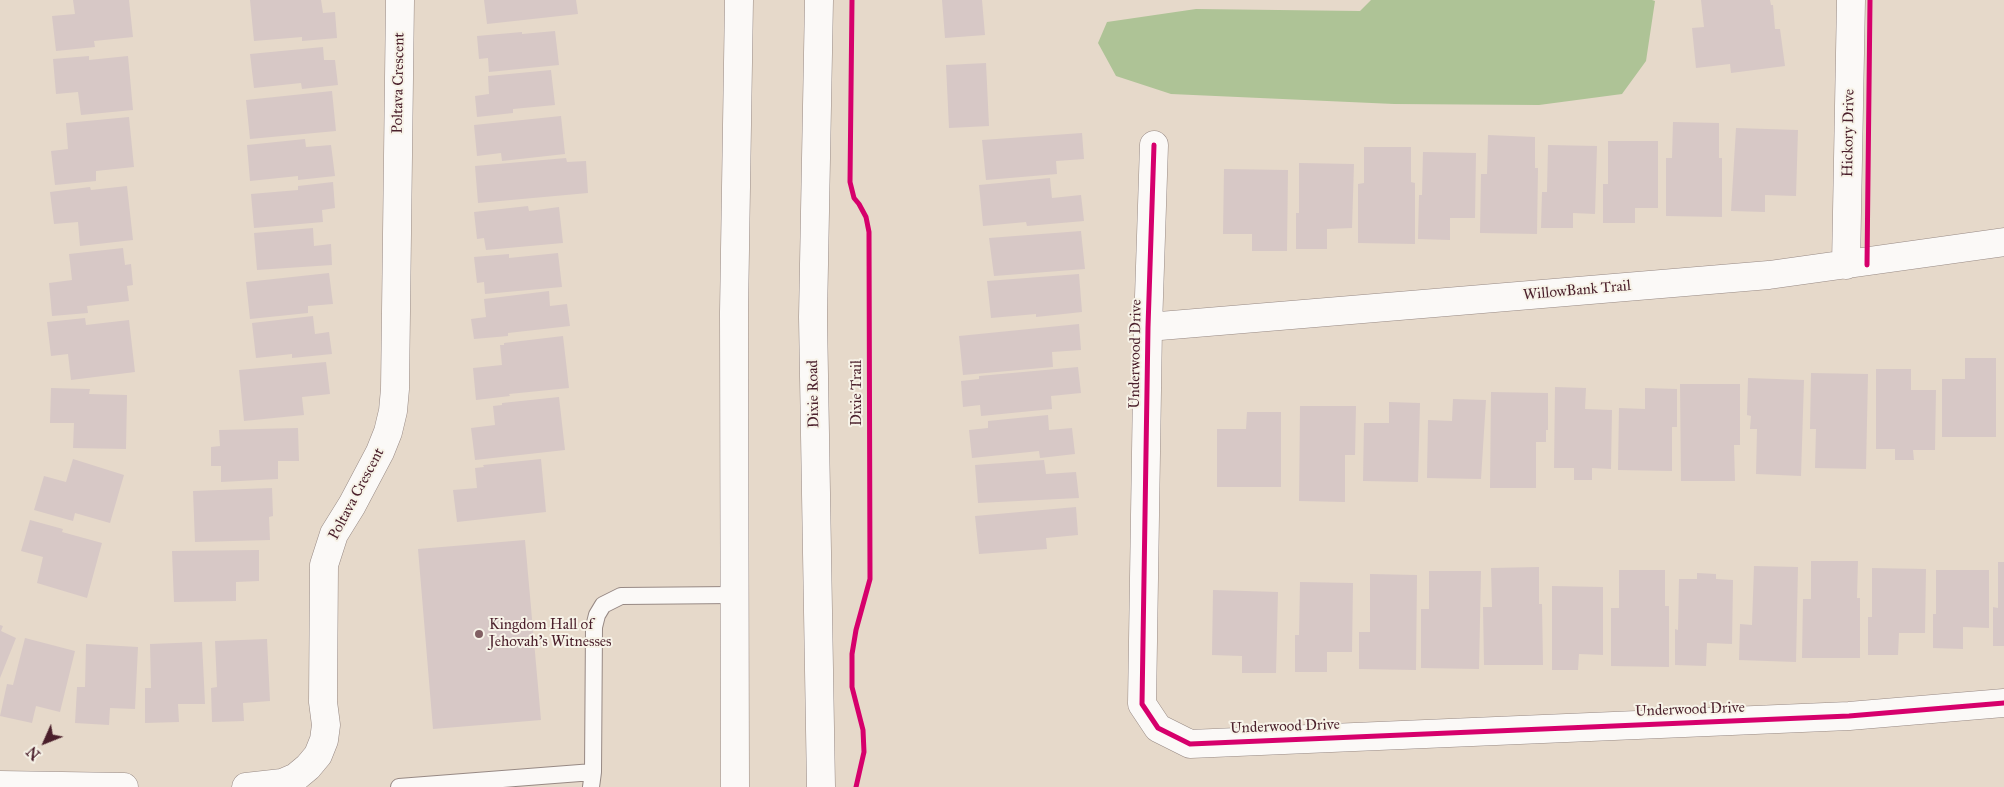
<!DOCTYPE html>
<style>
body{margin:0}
#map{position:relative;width:2004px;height:787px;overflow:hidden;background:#e6d9ca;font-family:"IM FELL Great Primer",serif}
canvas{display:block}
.north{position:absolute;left:20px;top:717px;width:50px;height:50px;-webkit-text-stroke:4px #f7f3e8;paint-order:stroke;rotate:226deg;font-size:14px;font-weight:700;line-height:20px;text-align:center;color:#4a1f2b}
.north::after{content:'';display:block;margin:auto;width:18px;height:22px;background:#4a1f2b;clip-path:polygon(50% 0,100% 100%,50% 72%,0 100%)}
</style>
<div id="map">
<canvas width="2004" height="787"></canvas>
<div class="north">N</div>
</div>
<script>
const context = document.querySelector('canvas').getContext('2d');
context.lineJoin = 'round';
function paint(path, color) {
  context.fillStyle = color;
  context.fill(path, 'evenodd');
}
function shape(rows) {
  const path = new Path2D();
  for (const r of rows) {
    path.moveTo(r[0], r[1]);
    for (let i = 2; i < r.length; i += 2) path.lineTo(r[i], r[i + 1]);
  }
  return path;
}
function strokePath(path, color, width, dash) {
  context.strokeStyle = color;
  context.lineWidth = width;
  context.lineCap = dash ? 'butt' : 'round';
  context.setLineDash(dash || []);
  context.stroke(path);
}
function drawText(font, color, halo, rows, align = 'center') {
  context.font = font + ' "IM FELL Great Primer",serif';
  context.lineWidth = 4;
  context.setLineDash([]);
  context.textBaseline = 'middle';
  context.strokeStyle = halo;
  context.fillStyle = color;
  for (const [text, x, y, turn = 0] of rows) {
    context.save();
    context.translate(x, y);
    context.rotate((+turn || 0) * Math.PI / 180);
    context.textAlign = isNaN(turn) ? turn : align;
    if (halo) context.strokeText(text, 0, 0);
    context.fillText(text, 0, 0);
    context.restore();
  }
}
paint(shape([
 [1371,0,1652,0,1655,1,1646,61,1622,94,1539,105,1394,104,1171,94,1116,76,1098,43,1107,22,1196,9,1360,11]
]), '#aec396');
paint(shape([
 [73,0,129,0,133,37,94,41,95,47,56,51,52,16,75,14],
 [250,0,321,0,323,13,335,12,337,38,302,41,302,37,254,41],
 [484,0,576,0,578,14,487,24],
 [942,0,982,0,985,35,945,38],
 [1701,0,1770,0,1771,5,1773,5,1775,29,1780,29,1785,66,1731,73,1730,64,1696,68,1692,28,1704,27],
 [555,31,559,65,489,72,488,58,479,59,477,36,522,32,522,34],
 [323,47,324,60,335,60,338,85,302,89,301,83,254,88,250,54],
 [89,56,89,60,128,56,133,110,81,115,78,92,56,94,53,59],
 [986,63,989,126,949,128,946,65],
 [551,70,555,105,513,109,513,113,477,117,475,96,489,94,488,76],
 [332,91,336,131,250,139,246,100],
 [561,116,565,154,502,161,501,153,477,156,474,125],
 [129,117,134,167,96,171,96,181,55,185,51,151,68,149,66,123],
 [1673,122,1719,123,1719,158,1722,158,1722,217,1666,216,1666,158,1672,158],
 [1736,128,1798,130,1796,196,1765,195,1765,212,1731,211],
 [1082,133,1084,159,1056,161,1057,174,986,180,982,140],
 [1488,135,1535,137,1535,168,1538,168,1537,234,1480,233,1481,174,1487,174],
 [305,139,306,147,331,145,335,176,298,180,298,176,250,181,247,145],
 [1608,141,1658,141,1658,208,1635,208,1635,223,1603,223,1603,184,1608,184],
 [1548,145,1597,146,1595,214,1573,213,1573,228,1541,228,1542,192,1547,192],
 [1364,147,1411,147,1411,182,1415,183,1415,244,1358,243,1358,184,1364,183],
 [1423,152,1476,153,1475,218,1450,218,1450,240,1418,239,1419,195,1422,195],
 [566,158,567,162,586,161,588,193,478,203,475,166],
 [1299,163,1354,164,1352,228,1327,229,1327,249,1296,249,1296,213,1299,213],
 [1224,169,1288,170,1287,251,1252,251,1252,234,1223,234],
 [1050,178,1052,198,1081,195,1084,221,1027,226,1026,222,983,226,979,185],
 [333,182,335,208,322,210,323,222,254,228,251,194,298,190,298,186],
 [127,186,133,240,80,246,78,222,54,224,50,192,90,187,91,190],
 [528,206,529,211,559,207,563,243,486,250,484,238,477,239,474,212],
 [313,228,314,246,331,244,332,265,257,270,254,233],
 [1081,231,1085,269,994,276,989,238],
 [123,248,125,265,131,264,133,285,127,286,129,301,87,306,88,313,52,316,49,283,72,280,69,254],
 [558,253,562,287,485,294,484,282,477,283,474,257,509,254,509,258],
 [329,273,333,304,308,306,308,313,250,319,246,282],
 [1079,274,1082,312,1036,317,1036,314,991,318,987,281],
 [549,291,550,306,567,304,570,326,508,333,508,336,474,339,471,319,486,317,484,299],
 [313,316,315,334,329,332,332,354,292,358,292,354,256,358,252,323],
 [85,318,86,325,129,320,135,372,71,380,68,354,51,356,47,322],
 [1079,324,1081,350,1052,352,1053,367,963,375,959,336],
 [563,336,569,388,509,394,510,396,476,400,473,368,502,365,500,345,504,345,504,343],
 [1965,358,1996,358,1996,437,1942,437,1942,379,1965,379],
 [326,362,330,394,302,397,304,415,244,421,239,370],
 [1078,367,1081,393,1051,396,1052,409,981,416,980,405,963,407,961,381,979,379,979,376],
 [1876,369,1911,369,1911,390,1936,390,1935,450,1913,450,1914,460,1895,460,1895,449,1876,449],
 [1811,373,1868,374,1866,469,1815,468,1816,429,1810,429],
 [1748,378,1804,380,1801,476,1756,474,1757,429,1750,429,1751,416,1747,415],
 [1680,384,1740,384,1740,445,1734,445,1735,481,1681,481],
 [1555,387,1586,388,1585,409,1612,410,1611,469,1592,468,1592,480,1574,480,1574,468,1554,468],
 [51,388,90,389,89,394,127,395,126,449,73,448,74,423,50,423],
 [1645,388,1677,389,1677,427,1672,427,1672,471,1618,470,1619,408,1645,409],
 [1491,392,1548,393,1548,430,1546,430,1546,442,1536,442,1536,488,1490,488],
 [559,397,565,450,475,460,471,428,495,425,493,406,502,405,502,403],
 [1453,399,1486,400,1481,479,1427,478,1428,420,1452,421],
 [1389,402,1420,403,1418,482,1363,481,1364,423,1389,423],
 [1300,406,1356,406,1355,455,1345,455,1345,502,1299,501],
 [1247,412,1281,412,1281,487,1217,487,1217,429,1246,429],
 [1048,415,1049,430,1072,428,1075,454,1040,458,1039,451,972,458,969,430,988,428,988,421],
 [298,428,299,461,278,461,278,479,221,482,221,466,211,466,211,447,220,446,219,430],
 [73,459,124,475,110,523,75,513,73,521,34,510,44,476,66,482],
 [541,459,546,512,457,522,453,490,477,488,475,468,484,467,483,465],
 [1044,460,1046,474,1076,472,1079,498,978,503,975,465],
 [272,488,273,516,269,517,270,540,195,542,193,491],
 [1076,507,1078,535,1046,538,1047,549,979,554,975,516],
 [30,520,63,529,62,532,102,543,87,598,37,583,43,557,21,551],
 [525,540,541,720,433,729,418,549],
 [259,550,259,581,236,582,236,601,174,602,172,551],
 [1811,561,1858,561,1857,598,1860,598,1860,658,1802,658,1803,599,1811,599],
 [1998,562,2004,562,2004,646,1993,646,1993,607,1998,608],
 [1754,566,1798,567,1796,662,1739,660,1740,624,1752,625],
 [1539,567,1539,604,1542,604,1543,665,1484,665,1483,607,1492,607,1491,568],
 [1872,568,1926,569,1925,633,1899,633,1898,655,1868,655,1868,617,1872,617],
 [1619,570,1665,570,1665,606,1669,606,1669,667,1611,666,1611,608,1619,608],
 [1936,570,1989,570,1989,628,1963,627,1963,649,1933,648,1933,614,1936,614],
 [1429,571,1481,571,1479,669,1421,668,1421,609,1429,609],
 [1697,573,1716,574,1716,579,1733,580,1732,644,1707,643,1706,666,1675,665,1675,629,1678,630,1679,579,1697,579],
 [1370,574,1417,575,1416,670,1359,669,1359,632,1370,632],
 [1300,582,1353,583,1352,652,1327,652,1327,672,1295,672,1295,635,1299,635],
 [1552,586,1603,587,1603,655,1579,654,1578,670,1552,670],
 [1213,590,1278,592,1276,673,1242,673,1242,656,1212,655],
 [0,625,3,626,1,631,16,638,0,678],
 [25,638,75,651,60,712,36,706,32,723,0,716,7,684,13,685],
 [267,639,270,701,243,703,244,721,212,722,211,688,217,687,215,641],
 [202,642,205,704,178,704,179,722,145,723,145,688,151,688,150,644],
 [86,644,138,647,135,709,110,708,109,725,75,723,77,687,85,687]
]), '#d7c8c6');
const lane = shape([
 [399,787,593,772],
 [591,787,593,772,594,627,597,615,603,605,621,596,734,595]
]);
const street = shape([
 [1154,145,1148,327,1142,704,1158,728,1190,744,1849,716,2004,703],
 [1846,265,1851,0],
 [1148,327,1769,275,2004,242],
 [0,785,124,787],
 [246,787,282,783,296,777,308,767,318,755,324,740,326,725,323,702,324,565,334,534,352,505,380,452,388,432,393,411,395,389,400,0]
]);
const secondary = shape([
 [819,0,813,317,821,787],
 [735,787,734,312,739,0]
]);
strokePath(lane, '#978984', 18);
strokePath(street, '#978984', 29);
strokePath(secondary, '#978984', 29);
strokePath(lane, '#fbf9f7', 16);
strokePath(street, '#fbf9f7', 28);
strokePath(secondary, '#fbf9f7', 28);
strokePath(shape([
 [852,0,850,182,854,198,859,204,866,217,869,232,870,579,856,630,852,654,852,687,863,730,864,752,856,787],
 [1154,145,1148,327,1142,704,1158,728,1190,744,1849,716,2004,703],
 [1867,265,1870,0]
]), '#d6006c', 5);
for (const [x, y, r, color] of [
 [479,634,5,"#816063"]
]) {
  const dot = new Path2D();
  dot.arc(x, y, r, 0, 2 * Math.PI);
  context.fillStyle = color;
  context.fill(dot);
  strokePath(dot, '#f7f3e8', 2);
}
drawText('15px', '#4a1f2b', '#f7f3e8', [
 ["Poltava Crescent",399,83,-89],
 ["Hickory Drive",1849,133,-89],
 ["WillowBank Trail",1577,291,-5],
 ["Underwood Drive",1136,354,-89],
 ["Dixie Trail",857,393,-90],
 ["Dixie Road",814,394,-91],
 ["Poltava Crescent",357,494,-62],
 ["Underwood Drive",1690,710,-2],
 ["Underwood Drive",1285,727,-2]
]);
drawText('15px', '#4a1f2b', '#f7f3e8', [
 ["Kingdom Hall of",489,625],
 ["Jehovah's Witnesses",489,642]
], 'left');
</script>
